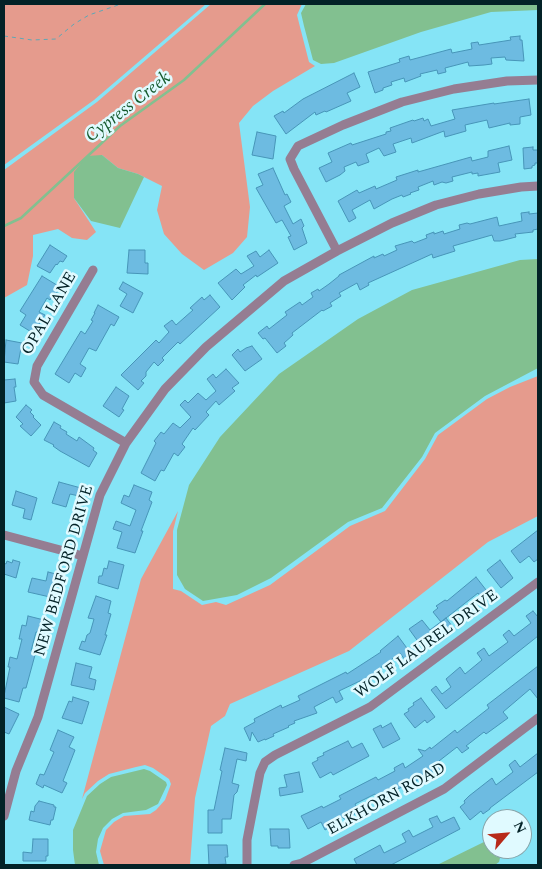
<!DOCTYPE html>
<style>
body{margin:0}
#map{position:relative;width:542px;height:869px;overflow:hidden;background:#85e4f6;font-family:Spectral,serif}
canvas{display:block}
.frame{position:absolute;inset:0;border:5px solid #032227;pointer-events:none}
.north{position:absolute;left:482px;top:809px;width:50px;height:50px;box-sizing:border-box;background:#e0faff;border:1px solid #88a4a9;border-radius:50%;rotate:63deg;font-size:14px;font-weight:700;line-height:20px;text-align:center;color:#032227}
.north::after{content:'';display:block;margin:auto;width:18px;height:22px;background:#b72a19;clip-path:polygon(50% 0,100% 100%,50% 72%,0 100%)}
</style>
<div id="map">
<canvas width="542" height="869"></canvas>
<div class="frame"></div>
<div class="north">N</div>
</div>
<script>
const context = document.querySelector('canvas').getContext('2d');
context.lineJoin = 'round';
function paint(path, color) {
  context.fillStyle = color;
  context.fill(path, 'evenodd');
}
function shape(rows) {
  const path = new Path2D();
  for (const r of rows) {
    path.moveTo(r[0], r[1]);
    for (let i = 2; i < r.length; i += 2) path.lineTo(r[i], r[i + 1]);
  }
  return path;
}
function strokePath(path, color, width, dash) {
  context.strokeStyle = color;
  context.lineWidth = width;
  context.lineCap = dash ? 'butt' : 'round';
  context.setLineDash(dash || []);
  context.stroke(path);
}
function drawText(font, color, halo, rows, align = 'center') {
  context.font = font + ' Spectral,serif';
  context.lineWidth = 5;
  context.setLineDash([]);
  context.textBaseline = 'middle';
  context.strokeStyle = halo;
  context.fillStyle = color;
  for (const [text, x, y, turn = 0] of rows) {
    context.save();
    context.translate(x, y);
    context.rotate((+turn || 0) * Math.PI / 180);
    context.textAlign = isNaN(turn) ? turn : align;
    if (halo) context.strokeText(text, 0, 0);
    context.fillText(text, 0, 0);
    context.restore();
  }
}
paint(shape([
 [4,4,206,4,94,100,4,165],
 [211,4,302,4,297,15,300,27,309,62,315,66,273,91,253,106,239,123,250,207,247,237,233,253,204,270,182,254,164,234,157,210,162,186,138,174,118,168,102,155,74,198,96,232,87,240,72,238,58,229,33,235,33,256,27,285,4,298,4,170,97,102],
 [538,376,538,516,488,542,349,651,230,704,225,716,211,726,195,798,190,865,104,865,100,851,106,830,114,822,124,816,150,814,156,810,165,800,171,784,169,779,153,768,145,765,136,767,109,774,98,781,85,793,82,799,141,579,178,511,173,531,173,589,181,591,202,605,216,602,226,605,270,585,350,526,385,511,425,459,438,435,487,399,510,387]
]), '#e59b8d');
paint(shape([
 [306,4,538,4,538,10,491,12,421,32,334,63,321,64,313,60,304,26,301,13],
 [102,155,118,168,138,174,144,177,120,228,91,221,74,198,74,172,87,156],
 [538,259,538,368,485,396,435,433,422,457,382,508,348,522,271,578,237,595,203,601,185,589,177,575,177,530,189,485,220,437,279,374,358,319,412,290,520,260],
 [144,769,150,771,166,782,167,785,158,804,146,810,123,813,112,819,103,828,98,839,96,852,99,865,75,865,73,850,73,830,87,796,100,784,111,777],
 [488,840,492,845,492,849,496,849,501,854,499,862,495,865,437,865]
]), '#82c090');
strokePath(shape([
 [4,226,21,218,120,126,184,80,265,4]
]), '#82c090', 2.5);
const building = shape([
 [520,36,520,40,522,40,524,61,506,60,505,57,491,58,492,64,484,65,469,66,468,62,445,68,446,72,438,74,437,70,420,74,421,76,405,82,404,78,391,82,392,85,383,88,383,90,375,93,368,72,400,62,399,59,409,56,410,60,451,49,452,53,472,49,471,43,478,42,479,45,511,40,510,37,520,36],
 [354,73,360,87,347,93,351,101,326,112,325,111,316,115,315,112,286,134,274,116,283,111,284,113,303,99,354,73],
 [529,99,531,115,520,117,520,124,510,125,510,123,489,128,487,120,465,125,466,131,445,137,444,131,412,143,411,138,393,144,396,152,384,156,379,148,366,154,369,162,358,166,356,162,344,167,345,171,340,175,326,182,319,168,332,162,328,153,351,143,352,145,386,134,386,132,391,131,390,128,413,120,414,121,423,118,424,121,428,119,431,126,455,119,452,110,494,103,494,104,529,99],
 [257,132,276,136,273,159,252,155,257,132],
 [509,146,512,160,498,163,500,172,478,176,478,173,472,174,472,172,452,177,453,181,446,183,442,182,434,185,433,181,418,187,419,190,410,193,411,194,403,197,402,195,392,199,374,209,370,200,352,210,356,218,349,222,338,201,357,190,359,193,375,186,376,189,397,180,396,177,418,170,418,172,471,157,472,161,488,157,488,151,509,146],
 [533,147,533,150,538,150,538,163,535,163,535,165,532,166,532,168,524,169,523,148,533,147],
 [273,168,285,195,287,194,291,202,284,206,293,224,301,219,304,226,302,228,307,243,294,250,288,237,291,236,282,220,276,223,256,188,263,185,258,174,273,168],
 [529,212,529,214,538,213,538,229,533,230,533,232,515,234,516,237,500,241,494,241,492,235,453,246,455,251,433,258,432,254,368,283,369,285,360,290,357,283,339,293,341,296,330,303,332,306,323,311,322,310,292,333,293,335,284,343,286,346,277,353,265,338,263,339,258,333,267,326,269,329,287,315,285,312,300,302,302,305,313,297,311,293,318,289,319,291,329,284,339,276,339,275,374,256,374,258,383,254,384,256,397,250,395,246,412,241,414,243,427,238,426,235,434,232,434,234,443,231,444,234,460,229,459,225,467,223,470,224,497,217,499,226,522,221,521,213,529,212],
 [50,245,67,256,63,262,60,261,57,265,56,264,50,273,37,266,50,245],
 [129,250,145,250,145,263,148,263,148,274,127,273,129,250],
 [269,250,278,263,257,277,256,275,243,285,245,287,232,300,218,283,236,269,241,274,254,266,247,256,256,251,260,257,269,250],
 [42,276,60,287,56,294,54,293,50,300,47,298,39,312,45,315,33,333,20,325,26,315,20,311,42,276],
 [123,282,143,293,133,313,120,306,127,294,119,289,123,282],
 [210,295,220,307,180,344,178,342,162,358,164,360,158,366,154,362,146,372,146,376,141,381,144,383,138,390,121,375,156,340,159,343,169,332,164,326,172,320,176,325,193,310,190,308,202,297,204,300,210,295],
 [98,305,119,317,114,326,111,324,96,351,89,348,80,364,86,368,81,377,75,373,69,383,55,374,81,331,85,334,93,321,91,320,95,313,94,313,98,305],
 [6,340,22,343,18,364,4,362,6,340],
 [252,346,262,359,245,371,232,355,238,349,240,352,246,348,252,346],
 [226,369,239,383,232,388,235,391,219,405,216,401,206,412,209,415,195,430,193,428,182,444,185,447,178,456,174,453,164,471,161,470,155,481,141,473,156,443,154,441,161,432,164,434,173,423,180,428,191,417,180,405,185,400,188,403,198,393,206,400,216,391,207,379,213,374,216,378,226,369],
 [15,379,16,387,14,387,16,401,4,403,4,380,15,379],
 [116,387,129,396,122,409,124,410,119,417,103,406,116,387],
 [26,405,32,410,30,412,34,416,33,417,41,425,31,436,20,426,23,424,16,417,26,405],
 [54,422,61,426,60,428,67,432,66,434,77,441,79,437,94,448,93,450,97,453,89,467,60,451,53,446,54,445,44,440,54,422],
 [59,482,81,488,79,496,70,494,66,507,52,503,59,482],
 [134,485,152,492,149,500,152,502,141,531,143,531,135,553,117,548,122,532,113,529,116,521,130,526,136,510,121,503,124,495,129,497,134,485],
 [16,491,37,498,31,520,23,518,25,509,12,505,16,491],
 [538,530,538,559,534,562,529,556,520,563,511,551,538,530],
 [13,560,20,562,16,578,4,574,4,563,6,564,7,561,12,563,13,560],
 [500,560,513,578,501,588,487,570,500,560],
 [109,561,124,565,118,589,98,583,99,576,102,576,104,568,107,569,109,561],
 [48,572,56,574,50,597,28,592,32,578,46,581,48,572],
 [476,577,490,595,483,600,478,593,441,622,433,612,438,608,436,606,445,600,447,601,476,577],
 [96,596,111,601,108,613,111,614,105,635,107,635,100,655,79,649,82,641,85,642,87,635,90,633,94,619,88,618,96,596],
 [533,611,538,617,538,636,446,709,431,690,436,686,442,694,451,687,446,679,460,667,465,674,482,660,477,653,484,648,489,656,508,642,503,635,509,630,514,636,531,623,526,616,533,611],
 [28,616,44,620,42,628,39,627,38,632,36,632,31,651,35,652,35,655,26,688,23,688,19,702,4,698,4,696,10,667,8,667,10,657,17,659,22,639,19,639,22,625,26,626,28,616],
 [446,618,452,626,422,647,409,629,422,620,430,630,446,618],
 [398,636,412,655,405,660,400,653,379,669,384,677,377,681,372,675,362,681,362,680,339,691,343,699,336,703,333,697,314,707,317,713,294,721,295,723,288,726,289,727,273,734,274,736,265,740,265,739,258,742,252,732,250,741,244,728,255,722,254,719,281,705,282,708,300,700,298,696,346,672,347,674,381,652,380,651,398,636],
 [76,663,92,667,89,678,96,680,94,690,71,685,76,663],
 [538,666,538,699,530,689,503,712,508,718,486,734,484,732,466,746,469,748,462,753,457,747,439,761,443,767,435,772,434,771,428,775,427,774,413,783,414,784,406,788,404,786,386,795,387,798,380,802,375,794,355,804,359,812,344,819,343,817,331,823,332,826,325,830,321,822,308,829,301,816,322,806,323,808,341,799,339,796,376,777,378,780,395,771,394,768,403,763,405,768,423,756,418,749,425,751,430,747,431,749,455,730,457,733,489,708,487,705,538,666],
 [73,697,89,702,82,724,62,718,69,701,72,702,73,697],
 [421,698,435,717,427,723,425,720,415,728,404,714,409,711,408,709,414,705,413,703,421,698],
 [4,707,19,714,9,734,4,732,4,707],
 [391,723,400,739,383,748,373,729,381,725,382,728,391,723],
 [58,730,74,737,69,747,75,750,63,781,67,783,62,793,44,785,43,788,36,784,40,774,44,775,54,752,50,750,58,730],
 [348,741,352,748,362,743,369,756,333,775,331,772,320,778,312,763,318,760,317,758,324,755,323,753,348,741],
 [225,748,247,753,246,761,237,759,232,783,239,785,237,792,234,795,231,819,222,819,222,833,208,833,208,810,214,810,222,771,220,770,225,748],
 [538,753,538,772,490,808,490,809,483,814,481,811,470,820,460,807,465,803,464,801,469,796,492,778,496,785,513,772,509,765,515,760,520,767,538,753],
 [299,772,303,792,280,796,279,788,287,787,284,775,299,772],
 [39,801,54,805,54,807,56,807,53,820,51,820,50,825,29,820,31,811,34,812,35,806,39,801],
 [437,816,441,823,454,817,460,829,391,865,357,865,354,859,380,845,384,853,406,842,402,834,409,830,413,837,433,827,429,819,437,816],
 [270,829,289,829,290,848,278,848,278,846,271,846,270,829],
 [33,839,48,839,48,856,46,856,46,861,23,861,23,852,32,853,33,839],
 [208,845,227,845,228,857,225,857,226,864,209,865,208,845]
]);
paint(building, '#6dbbe1');
strokePath(building, '#4795b8', 1);
strokePath(shape([
 [4,36,32,40,56,39,74,24,89,15,121,4]
]), '#5da8b6', 1, [4, 4]);
strokePath(shape([
 [337,251,294,169,290,159,298,146,343,125,402,102,454,89,507,81,538,80],
 [93,270,37,366,34,382,43,395,126,443],
 [4,535,83,556],
 [4,816,16,771,38,717,100,495,126,443,165,389,206,347,284,281,337,251,392,223,436,205,479,194,521,187,538,186],
 [247,865,247,840,260,773,265,762,275,755,370,707,538,582],
 [294,865,302,863,444,789,538,718]
]), '#957d92', 9);
drawText('16px', '#032227', '#e0faff', [
 ["OPAL LANE",50,314,-60],
 ["NEW BEDFORD DRIVE",65,571,-74],
 ["WOLF LAUREL DRIVE",427,645,-36],
 ["ELKHORN ROAD",387,800,-29]
]);
drawText('italic 18px', '#155a2d', '#e0faff', [
 ["Cypress Creek",129,108,-38]
]);
</script>
